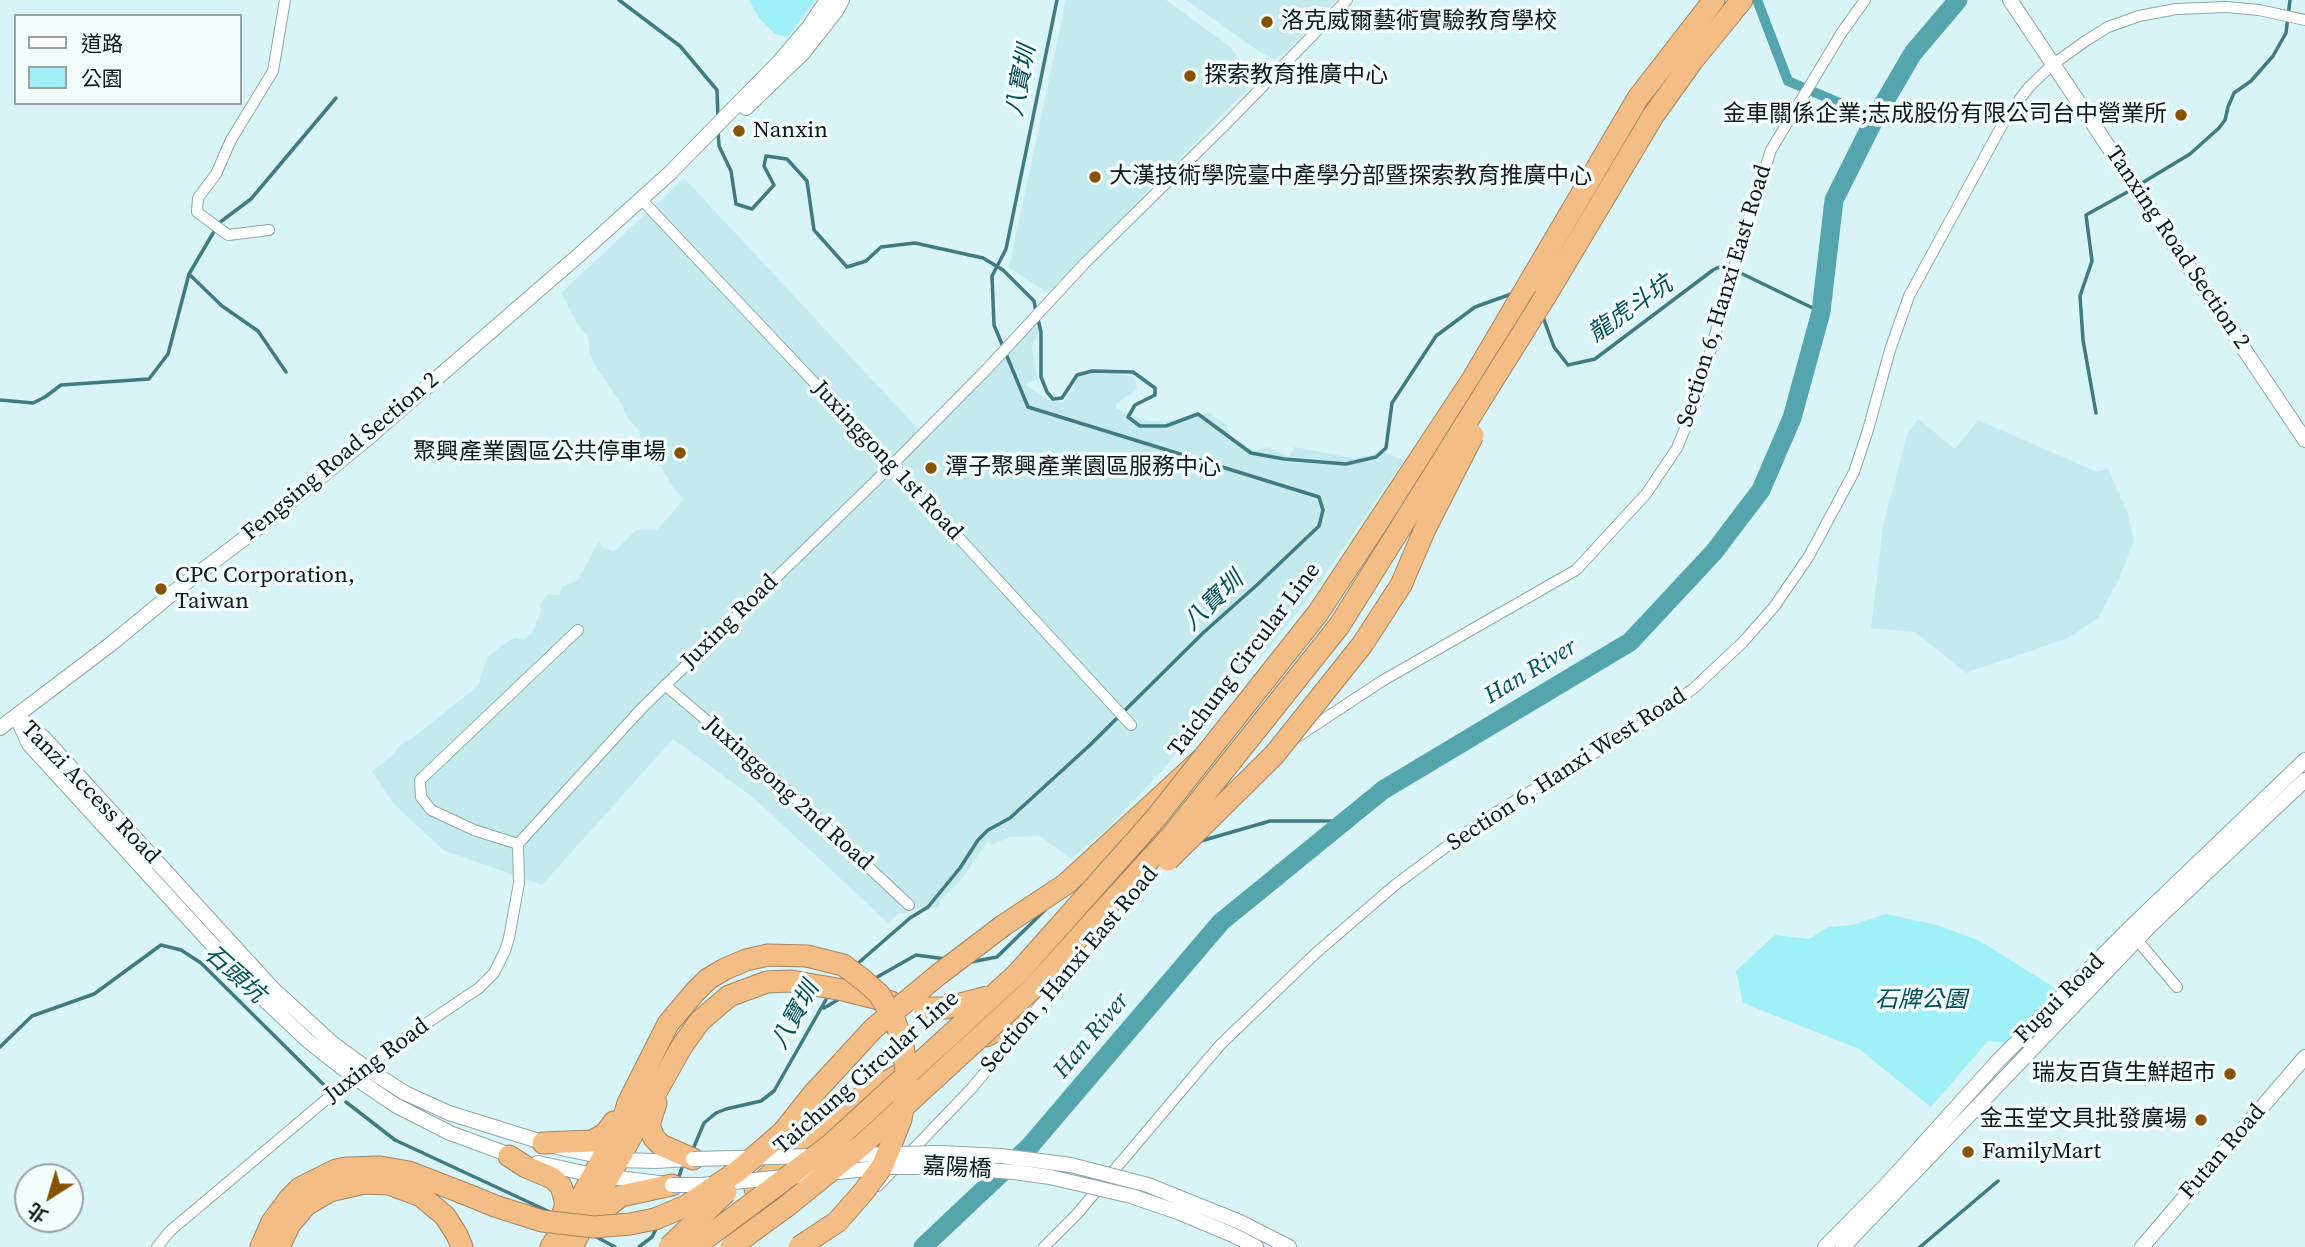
<!DOCTYPE html>
<meta charset="utf-8">
<style>
body{margin:0}
#map{position:relative;width:2305px;height:1247px;overflow:hidden;background:#d9f4f6;font-family:"Source Serif 4","Noto Sans TC",serif}
canvas{display:block}
.legend{position:absolute;left:14px;top:14px;width:228px;height:91px;box-sizing:border-box;background:#f3fdfe;border:2px solid #98a2a3;margin:0;padding:9px 12px;list-style:none;font-size:21px;color:#10191a}
.legend li{display:flex;align-items:center;gap:14px;height:35px}
.legend b{width:35px;border:2px solid #98a2a3}
.north{position:absolute;left:14px;top:1163px;width:70px;height:70px;box-sizing:border-box;background:#f3fdfe;border:2px solid #98a2a3;border-radius:50%;rotate:217deg;font-size:19px;font-weight:700;line-height:28px;text-align:center;color:#10191a}
.north::after{content:'';display:block;margin:auto;width:24px;height:32px;background:#885300;clip-path:polygon(50% 0,100% 100%,50% 72%,0 100%)}
</style>
<div id="map">
<canvas width="2305" height="1247"></canvas>
<ul class="legend">
<li><b style="height:9px;background:#fff"></b>道路</li>
<li><b style="height:19px;background:#a0f0f7"></b>公園</li>
</ul>
<div class="north">北</div>
</div>
<script>
const context = document.querySelector('canvas').getContext('2d');
context.lineJoin = 'round';
function paint(path, color) {
  context.fillStyle = color;
  context.fill(path, 'evenodd');
}
function shape(rows) {
  const path = new Path2D();
  for (const r of rows) {
    path.moveTo(r[0], r[1]);
    for (let i = 2; i < r.length; i += 2) path.lineTo(r[i], r[i + 1]);
  }
  return path;
}
function strokePath(path, color, width, dash) {
  context.strokeStyle = color;
  context.lineWidth = width;
  context.lineCap = dash ? 'butt' : 'round';
  context.setLineDash(dash || []);
  context.stroke(path);
}
function drawText(font, color, halo, rows, align = 'center') {
  context.font = font + ' "Source Serif 4","Noto Sans TC",serif';
  context.lineWidth = 7;
  context.setLineDash([]);
  context.textBaseline = 'middle';
  context.strokeStyle = halo;
  context.fillStyle = color;
  for (const [text, x, y, turn = 0] of rows) {
    context.save();
    context.translate(x, y);
    context.rotate((+turn || 0) * Math.PI / 180);
    context.textAlign = isNaN(turn) ? turn : align;
    if (halo) context.strokeText(text, 0, 0);
    context.fillText(text, 0, 0);
    context.restore();
  }
}
paint(shape([
 [1066,0,1166,0,1232,48,1250,86,1048,293,1009,268],
 [1186,0,1337,0,1282,55,1273,59,1260,52],
 [684,178,918,429,927,423,1030,317,1041,327,1032,347,1037,379,1025,385,1049,400,1052,398,1061,403,1073,390,1077,375,1097,370,1135,377,1137,389,1116,404,1116,408,1148,421,1180,421,1192,416,1209,413,1227,425,1230,439,1256,451,1267,447,1289,457,1294,447,1353,458,1372,455,1380,450,1404,460,1313,592,1266,652,1217,703,1162,771,1110,826,1071,859,1040,836,1010,837,991,845,988,841,961,880,943,898,937,908,925,905,907,913,899,913,888,923,754,798,673,739,542,885,443,850,394,804,372,771,393,755,399,746,414,737,478,686,487,657,510,640,516,638,524,640,532,633,541,612,540,605,547,594,559,595,563,586,578,580,599,541,603,548,614,552,636,530,657,530,684,499,677,493,661,467,652,461,635,461,632,458,641,443,639,430,629,420,620,402,595,365,590,354,588,337,577,323,561,293],
 [1918,419,1955,449,1978,420,2097,472,2108,469,2128,514,2134,541,2118,581,2098,618,2068,638,1966,673,1915,632,1871,628,1883,526,1907,435]
]), '#c5eaed');
paint(shape([
 [749,0,815,0,788,37,775,34,759,18],
 [1886,914,1937,925,1980,941,2058,990,2006,1043,1988,1041,1931,1107,1859,1049,1743,1003,1736,971,1775,935,1809,939,1828,927,1852,925]
]), '#a0f0f7');
strokePath(shape([
 [619,0,680,46,717,90,718,119],
 [718,130,719,146,731,171,736,204,752,209,774,185,764,166,766,156,787,159,807,181,814,230,847,267,866,261,881,247,915,243,983,258,1003,270,1034,301,1036,312],
 [2137,186,2190,154,2219,128,2225,120,2228,107,2234,93,2251,81,2273,56,2286,33,2290,0],
 [189,274,222,306,258,331,286,372],
 [1543,317,1554,347,1568,365,1595,359,1713,270,1724,265,1821,312],
 [1038,319,1041,332,1041,377,1047,392,1053,399,1062,398,1077,375,1092,371,1133,372,1155,388,1155,395,1135,405,1128,417,1140,426,1166,426,1198,414,1251,453,1284,459,1346,464,1376,457,1386,448,1392,403,1436,336,1475,307,1514,293],
 [0,400,33,403,45,397,61,385,149,379,168,354,189,274,219,223,251,199,336,98],
 [2096,413,2083,340,2080,296,2092,261,2086,215,2131,190],
 [1201,841,1270,821,1345,821],
 [971,962,997,957,1045,910],
 [856,965,910,918,928,907,960,868,978,840,988,830,1010,818,1090,745,1203,633,1258,584,1319,526,1323,510,1319,497,1028,407,994,325,992,276,1006,249,1057,0],
 [872,980,916,955,946,959],
 [824,1008,841,998],
 [0,1047,32,1016,94,994,161,945,181,950,201,963,326,1087],
 [346,1102,395,1140,552,1213],
 [693,1149,704,1123,716,1113,726,1109,761,1101,774,1091,828,996],
 [678,1180,683,1164],
 [593,1235,615,1247],
 [639,1247,652,1237,658,1225],
 [1920,1247,1998,1181]
]), '#407b80', 3.5);
strokePath(shape([
 [1757,0,1788,81,1875,118]
]), '#55a5ac', 10);
strokePath(shape([
 [923,1247,1030,1146,1221,922,1383,790,1630,642,1714,552,1761,490,1792,418,1821,312,1834,200,1875,118,1913,53,1958,0]
]), '#55a5ac', 19);
const minor = shape([
 [640,198,892,465,1131,725],
 [269,230,228,235,197,212,198,198,216,174,231,140,273,71,285,0],
 [665,685,767,772,909,905],
 [1297,737,1382,681,1576,570,1646,494,1677,448,1697,399,1742,239,1771,150,1842,32,1865,0],
 [518,844,474,830,431,810,421,797,420,780,578,630],
 [2137,940,2177,987],
 [878,1186,972,1088,1133,892],
 [157,1247,170,1231,341,1087,396,1044,479,988,494,973,505,951,509,938,519,883,518,844,642,708,892,465,986,370,1085,263,1227,123,1347,0],
 [1044,1247,1077,1214,1220,1045,1316,953,1395,885,1454,841,1495,813,1657,715,1694,688,1743,642,1774,607,1809,556,1854,472,1868,430,1890,350,1909,296,2007,116,2029,87,2052,65,2087,40,2108,27,2139,16,2176,9,2226,7,2259,10,2305,20]
]);
const tertiary = shape([
 [2010,0,2305,440],
 [746,108,803,53,836,11,842,0],
 [16,716,42,736,273,989,332,1043,366,1068,405,1093,449,1113,561,1148,618,1160,656,1161,688,1159],
 [18,720,29,744,252,988,308,1041,354,1077,395,1105,450,1133,518,1158],
 [0,728,111,644,179,588,258,528,369,437,579,255,670,173,778,63,809,27,827,0],
 [538,1163,593,1175,659,1183],
 [1240,1222,1289,1247],
 [1233,1235,1256,1247],
 [1825,1247,1888,1183,1997,1062,2135,923,2305,760],
 [1843,1247,2150,926,2305,780],
 [2142,1247,2305,1057]
]);
const motorway = shape([
 [1545,297,1653,116,1693,60,1742,0],
 [1004,925,1066,884,1204,757,1318,613,1472,380,1638,98,1714,0],
 [986,1036,1017,1020],
 [656,1103,649,1125,654,1138,661,1145,693,1159],
 [783,1132,814,1093,874,1028],
 [543,1143,592,1141,605,1134,614,1122],
 [509,1156,526,1167,552,1178,561,1186,566,1204,560,1223],
 [755,1189,828,1121,863,1096,902,1073],
 [591,1219,621,1196,672,1185],
 [261,1247,272,1222,289,1199,300,1188,336,1170,346,1168,380,1167,409,1172,468,1195],
 [279,1247,290,1224,306,1205,330,1191,364,1183,389,1184,421,1196,445,1216,457,1235,462,1247],
 [551,1247,569,1219,622,1123,628,1103,668,1024,694,993,708,979,725,969,746,960,768,955,807,956],
 [572,1247,608,1178,682,1046,700,1021,729,996,767,982,791,981,843,990,891,1002]
]);
strokePath(minor, '#8da7a9', 12);
strokePath(tertiary, '#8da7a9', 16);
strokePath(motorway, '#a48460', 23);
strokePath(minor, '#fff', 10);
strokePath(tertiary, '#fff', 14);
strokePath(motorway, '#f3be85', 21);
const tertiaryBridge = shape([
 [850,1155,940,1153,1001,1156,1071,1165,1148,1185,1240,1222],
 [693,1159,815,1156],
 [672,1185,702,1185,889,1167,946,1167,1014,1172,1050,1177,1131,1196,1178,1212,1233,1235]
]);
const motorwayBridge = shape([
 [1168,860,1275,754,1362,645,1401,585,1425,529,1473,435],
 [924,1008,945,1008,988,997],
 [874,1028,938,975,1004,925],
 [468,1195,495,1206,542,1221,594,1227,630,1224,655,1219,686,1206,738,1171,783,1132],
 [669,1247,726,1192],
 [694,1247,829,1146,1018,973,1155,819,1204,757],
 [731,1247,787,1206,861,1146,1031,990,1173,834,1339,626,1545,297],
 [799,1247,837,1222,865,1190,883,1165,901,1119,907,1085,903,1043,894,1019,879,994,862,979,843,965,807,956]
]);
strokePath(tertiaryBridge, '#8da7a9', 16, []);
strokePath(motorwayBridge, '#a48460', 23, []);
strokePath(tertiaryBridge, '#fff', 14);
strokePath(motorwayBridge, '#f3be85', 21);
for (const [x, y, r, color] of [
 [1267,22,7,"#885300"],
 [1190,76,7,"#885300"],
 [2181,115,7,"#885300"],
 [739,131,7,"#885300"],
 [1095,177,7,"#885300"],
 [680,453,7,"#885300"],
 [931,468,7,"#885300"],
 [161,589,7,"#885300"],
 [2230,1074,7,"#885300"],
 [2201,1120,7,"#885300"],
 [1968,1152,7,"#885300"]
]) {
  const dot = new Path2D();
  dot.arc(x, y, r, 0, 2 * Math.PI);
  context.fillStyle = color;
  context.fill(dot);
  strokePath(dot, '#f3fdfe', 2.5);
}
drawText('23px', '#10191a', '#f3fdfe', [
 ["洛克威爾藝術實驗教育學校",1281,22],
 ["探索教育推廣中心",1204,76],
 ["金車關係企業;志成股份有限公司台中營業所",2167,115,"right"],
 ["Nanxin",753,131],
 ["大漢技術學院臺中產學分部暨探索教育推廣中心",1109,177],
 ["聚興產業園區公共停車場",666,453,"right"],
 ["潭子聚興產業園區服務中心",945,468],
 ["CPC Corporation,",175,576],
 ["Taiwan",175,602],
 ["瑞友百貨生鮮超市",2216,1074,"right"],
 ["金玉堂文具批發廣場",2187,1120,"right"],
 ["FamilyMart",1982,1152]
], 'left');
drawText('23px', '#10191a', '#f3fdfe', [
 ["Tanxing Road Section 2",2177,248,56],
 ["Section 6, Hanxi East Road",1725,296,-73],
 ["Fengsing Road Section 2",341,457,-40],
 ["Juxinggong 1st Road",887,461,47],
 ["Juxing Road",730,622,-44],
 ["Taichung Circular Line",1245,660,-53],
 ["Section 6, Hanxi West Road",1567,770,-33],
 ["Tanzi Access Road",90,793,46],
 ["Juxinggong 2nd Road",788,794,42],
 ["Section , Hanxi East Road",1070,970,-50],
 ["Fugui Road",2060,999,-45],
 ["Juxing Road",377,1061,-37],
 ["Taichung Circular Line",867,1073,-41],
 ["Futan Road",2223,1152,-49],
 ["嘉陽橋",957,1169,3]
]);
drawText('italic 23px', '#014e53', '#f3fdfe', [
 ["石牌公園",1921,1001]
]);
drawText('italic 24px', '#024f54', '#f3fdfe', [
 ["八寶圳",1022,81,-79],
 ["龍虎斗坑",1631,310,-35],
 ["八寶圳",1214,602,-44],
 ["Han River",1531,672,-31],
 ["石頭坑",234,975,42],
 ["八寶圳",796,1016,-61],
 ["Han River",1092,1036,-50]
]);
</script>
